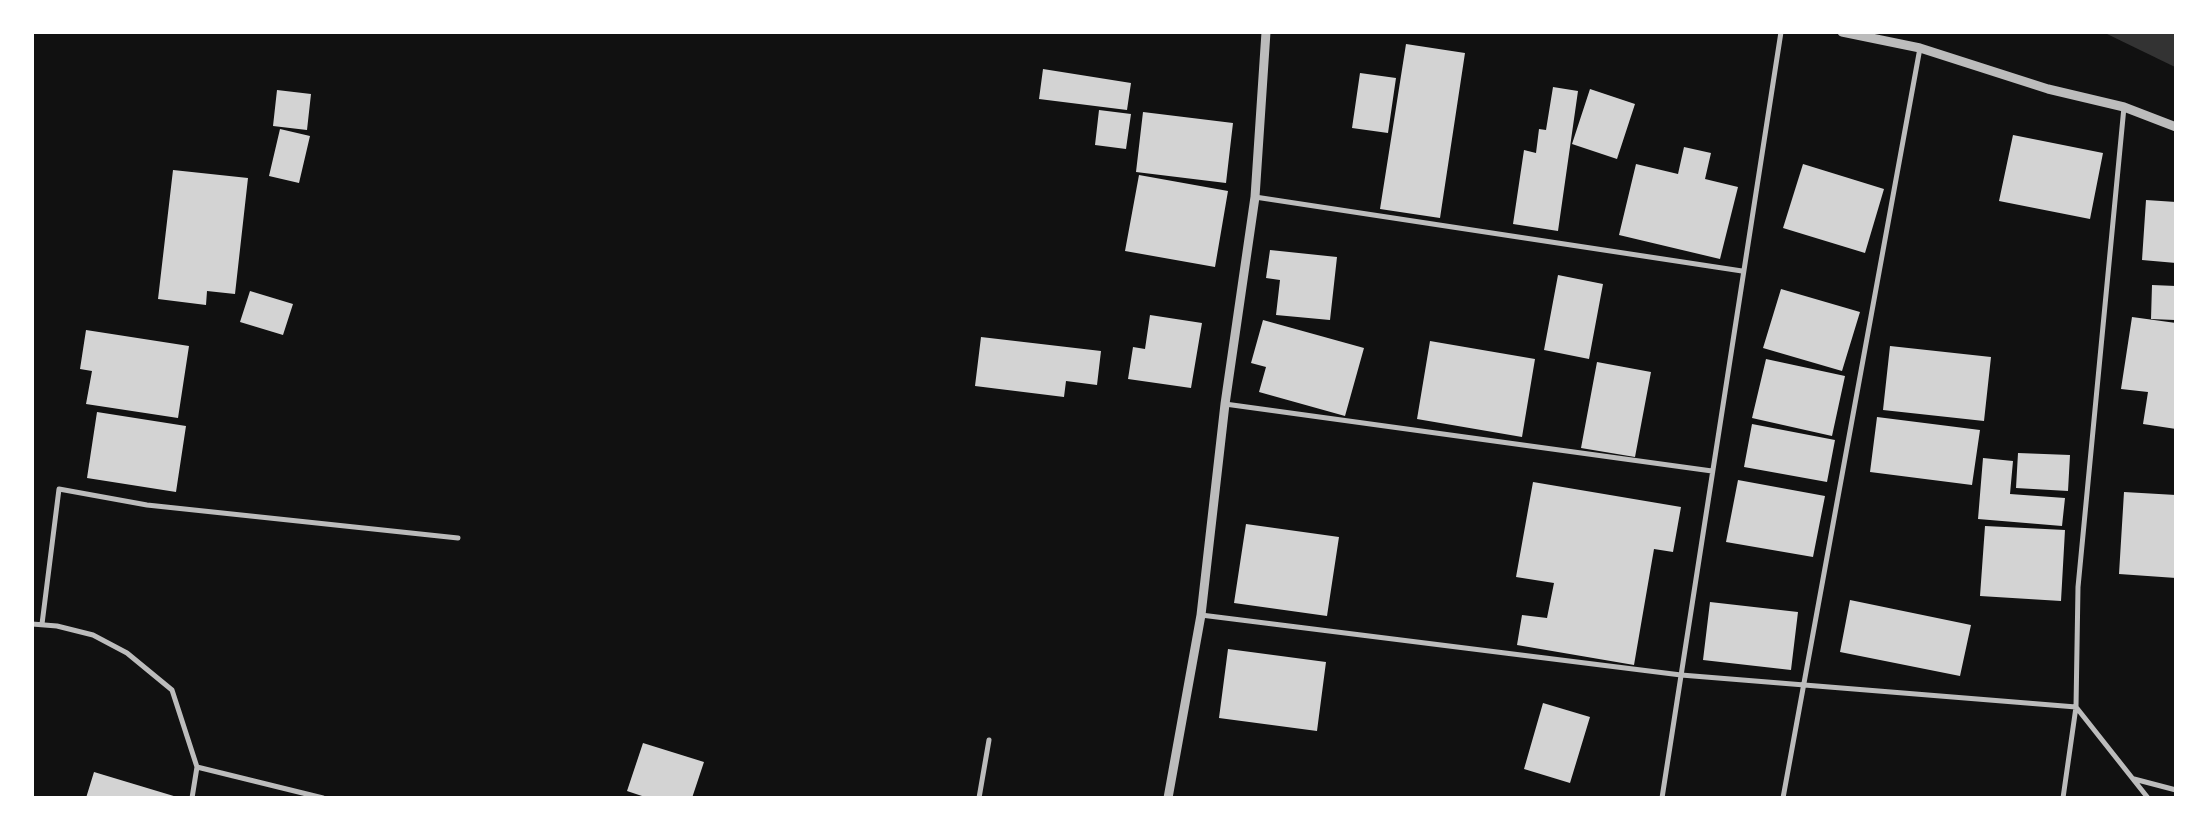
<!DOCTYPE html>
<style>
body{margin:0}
#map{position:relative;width:2208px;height:830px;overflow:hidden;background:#111;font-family:Quicksand,sans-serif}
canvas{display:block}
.frame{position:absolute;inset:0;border:34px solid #fff;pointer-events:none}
</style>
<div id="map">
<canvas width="2208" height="830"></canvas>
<div class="frame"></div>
</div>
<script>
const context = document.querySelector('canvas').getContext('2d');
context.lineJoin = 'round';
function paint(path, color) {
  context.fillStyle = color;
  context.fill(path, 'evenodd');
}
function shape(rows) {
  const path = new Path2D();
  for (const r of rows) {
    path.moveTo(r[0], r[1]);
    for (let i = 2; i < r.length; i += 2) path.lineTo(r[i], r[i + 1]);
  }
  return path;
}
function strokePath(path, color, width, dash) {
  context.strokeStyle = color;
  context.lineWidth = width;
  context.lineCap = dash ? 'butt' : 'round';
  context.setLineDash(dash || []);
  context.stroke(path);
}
paint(shape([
 [2105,33,2175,33,2175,67]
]), '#333');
paint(shape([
 [1406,44,1465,53,1440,218,1380,209],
 [1043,69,1131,83,1127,110,1039,99],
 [1360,73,1396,78,1388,133,1352,128],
 [1553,87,1578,91,1558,231,1513,224,1524,150,1536,153,1539,129,1546,130],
 [1590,89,1635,104,1617,159,1572,144],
 [277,90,311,94,307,130,273,126],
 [1099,110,1131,114,1126,149,1095,145],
 [1143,112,1233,123,1226,183,1136,172],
 [280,129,310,136,299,183,269,176],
 [2013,135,2103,153,2090,219,1999,201],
 [1684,147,1711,153,1705,179,1738,187,1720,259,1619,235,1636,164,1678,174],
 [1803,164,1884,189,1865,253,1783,228],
 [173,170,248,178,235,294,207,291,206,305,158,299],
 [1139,175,1228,191,1215,267,1125,251],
 [2146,200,2176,202,2176,263,2142,260],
 [1270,250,1337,257,1330,320,1276,315,1280,280,1266,278],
 [1558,275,1603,284,1589,359,1544,350],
 [2152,285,2176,286,2175,320,2151,319],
 [1781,289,1860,312,1842,371,1763,348],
 [250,291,293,304,283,335,240,322],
 [1150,315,1202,323,1191,388,1128,379,1133,347,1145,349],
 [2132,317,2176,323,2176,429,2143,424,2148,392,2121,389],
 [1263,320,1364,348,1345,416,1259,392,1266,367,1251,363],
 [86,330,189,346,178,418,86,404,92,371,80,369],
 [981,337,1101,351,1097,385,1066,381,1064,397,975,386],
 [1430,341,1535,359,1522,437,1417,419],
 [1890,346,1991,357,1984,421,1883,410],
 [1766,359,1845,376,1832,436,1752,418],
 [1597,362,1651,372,1635,457,1581,448],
 [97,412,186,426,176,492,87,478],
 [1877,417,1980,430,1972,485,1870,472],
 [1752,424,1835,440,1827,482,1744,467],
 [2018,453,2070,455,2068,491,2016,488],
 [1983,458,2013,461,2010,494,2065,498,2062,526,1978,519],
 [1738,480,1825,496,1813,557,1726,542],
 [1533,482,1681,507,1673,552,1654,549,1634,665,1517,645,1522,615,1547,618,1554,583,1516,577],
 [2124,492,2176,495,2176,578,2119,574],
 [1246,524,1339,537,1327,616,1234,603],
 [1985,526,2065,530,2061,601,1980,596],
 [1850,600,1971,625,1960,676,1840,652],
 [1710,602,1798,612,1791,670,1703,660],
 [1228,649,1326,662,1317,731,1219,718],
 [1543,703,1590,717,1570,783,1524,769],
 [643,743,704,762,692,798,648,798,627,791],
 [94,772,177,797,177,798,86,798]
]), '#d3d3d3');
strokePath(shape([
 [1255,197,1742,271],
 [1225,404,1712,471],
 [1201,615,1681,675,2076,707,2148,798],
 [32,624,57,626,93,635,127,653,172,690,197,767,192,798],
 [42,624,59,489,147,505,458,538],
 [197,767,323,798],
 [2134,779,2176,790],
 [979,798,989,740],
 [1662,798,1781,32],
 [1783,798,1920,48],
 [2063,798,2076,707,2078,587,2124,107]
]), '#bcbcbc', 5);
strokePath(shape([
 [1842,32,1920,48,2048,89,2124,107,2176,127],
 [1168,798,1201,615,1225,404,1255,197,1266,32]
]), '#bcbcbc', 9);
</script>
